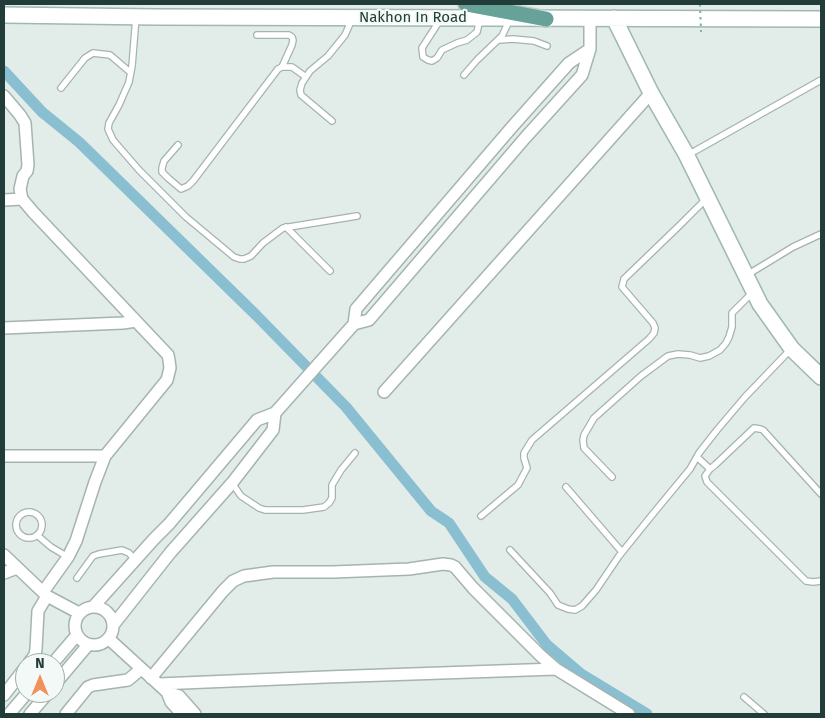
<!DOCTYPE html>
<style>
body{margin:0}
#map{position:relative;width:825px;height:718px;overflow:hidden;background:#e2ece9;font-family:"Fira Sans",sans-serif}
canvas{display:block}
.frame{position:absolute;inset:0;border:5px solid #223d39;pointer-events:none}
.north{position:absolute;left:15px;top:653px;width:50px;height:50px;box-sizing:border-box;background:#f3f9f6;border:1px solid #9faeaa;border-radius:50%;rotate:0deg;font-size:14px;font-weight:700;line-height:20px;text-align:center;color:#223d39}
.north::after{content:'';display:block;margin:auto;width:18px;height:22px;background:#f2905b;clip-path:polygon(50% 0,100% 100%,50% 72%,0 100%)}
</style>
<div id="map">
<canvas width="825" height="718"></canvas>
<div class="frame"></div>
<div class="north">N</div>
</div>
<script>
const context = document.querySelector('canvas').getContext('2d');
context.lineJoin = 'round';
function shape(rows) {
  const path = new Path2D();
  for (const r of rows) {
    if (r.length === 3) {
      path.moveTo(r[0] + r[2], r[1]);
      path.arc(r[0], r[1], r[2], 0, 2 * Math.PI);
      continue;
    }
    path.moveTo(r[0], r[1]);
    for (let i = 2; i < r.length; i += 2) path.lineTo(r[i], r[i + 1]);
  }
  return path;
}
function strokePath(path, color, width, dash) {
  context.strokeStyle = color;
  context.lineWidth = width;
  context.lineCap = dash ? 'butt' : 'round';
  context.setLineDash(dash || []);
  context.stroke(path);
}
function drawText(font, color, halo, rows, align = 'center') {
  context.font = font + ' "Fira Sans",sans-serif';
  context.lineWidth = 4;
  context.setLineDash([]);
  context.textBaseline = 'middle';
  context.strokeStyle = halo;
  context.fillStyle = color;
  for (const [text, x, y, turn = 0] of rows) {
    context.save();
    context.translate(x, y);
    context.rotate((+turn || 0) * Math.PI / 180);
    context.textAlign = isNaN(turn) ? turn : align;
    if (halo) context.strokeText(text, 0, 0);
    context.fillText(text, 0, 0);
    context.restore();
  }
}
strokePath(shape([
 [4,71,42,112,79,142,256,315,346,407,431,511,449,523,485,577,512,599,547,645,581,674,647,714]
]), '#8abfd1', 11);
const lane = shape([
 [136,17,132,66,129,82,119,105,109,123,108,129,113,140,139,170,186,217,234,257,240,259,244,259,251,256,263,243,283,228,357,216],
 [440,20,422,48,423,57,428,60,432,61,437,58,442,50,457,43,467,40,477,32,480,19],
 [257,35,289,35,292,37,293,40,292,45,282,67],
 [499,40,513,39,534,41,547,46],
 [464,75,477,60,502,36,510,19],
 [61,88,85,58,93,53,110,55,130,72],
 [332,121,301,95,300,90,302,83,310,71,328,56,345,35,352,19],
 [178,145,164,161,162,168,162,172,168,178,181,189,188,186,193,181,278,69,282,67,292,67,306,77],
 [688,154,695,151,821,80],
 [286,227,330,271],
 [747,275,793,247,821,234],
 [697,457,710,469,715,465,754,428,760,429,763,430,821,494],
 [710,469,705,476,707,482,806,581,813,582,821,581],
 [612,477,584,448,583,440,584,435,594,418,641,376,668,356,678,354,690,355,700,358,709,356,720,350,726,343,729,337,732,327,732,313,753,292],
 [232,483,241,496,259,508,265,510,303,510,324,507,329,503,332,498,332,485,341,470,355,453],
 [566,487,622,552],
 [29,525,13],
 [481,516,518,485,527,468,524,458,524,453,532,440,649,339,654,333,655,328,653,323,622,287,624,279,681,224,707,198],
 [37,535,51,547,68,557],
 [510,550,550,593,558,605,568,609,575,610,582,606,596,590,619,556,652,515,690,469,699,453,717,430,745,397,791,349],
 [77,578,93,556,99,554,122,550,129,553,135,560],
 [744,697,764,714]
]);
const street = shape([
 [4,96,20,115,25,123,28,165,27,171,23,176,20,189,22,199,33,212,168,355,169,360,170,368,167,380,105,456,95,482,76,541,68,557,43,592],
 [4,200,22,199],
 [354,324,356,309,512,127,569,63,590,49],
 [4,328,123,323,136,321],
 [384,392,651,93],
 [4,456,105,456],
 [4,555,47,596,79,613],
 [4,573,17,568],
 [94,626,19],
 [93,607,154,539,169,524,257,420,275,413,354,324,369,320,525,138,582,75,590,49,590,18],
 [114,624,170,553,232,483,273,430,275,413],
 [109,639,167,692,179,696,195,714],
 [29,663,35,655,36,649,38,611,47,596],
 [53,663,77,635],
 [151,678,223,591,233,581,244,576,273,572,333,572,409,569,443,564,451,565,455,567,473,588,541,656,556,669,629,714],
 [55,684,88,645],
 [159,684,326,677,556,669],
 [167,692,171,702,182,714],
 [4,695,25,668],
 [9,714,27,693],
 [30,714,48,693],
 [66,714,88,687,93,685,128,680,141,669]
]);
const secondary = shape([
 [4,15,155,17,821,19],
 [614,18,651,93,686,154,760,304,792,349,821,377]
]);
const primary = shape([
 [466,4,546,19]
]);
strokePath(lane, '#a5b4b1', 8);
strokePath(street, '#a5b4b1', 14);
strokePath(secondary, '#a0b8b2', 18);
strokePath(primary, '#c1c9c8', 18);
strokePath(lane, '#fff', 5.5);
strokePath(street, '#fff', 11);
strokePath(secondary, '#fff', 15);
strokePath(primary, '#67a299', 15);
strokePath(shape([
 [700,4,701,32]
]), '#82b0a7', 2, [2.5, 4]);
drawText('15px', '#223d39', '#f3f9f6', [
 ["Nakhon In Road",413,18]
]);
</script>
